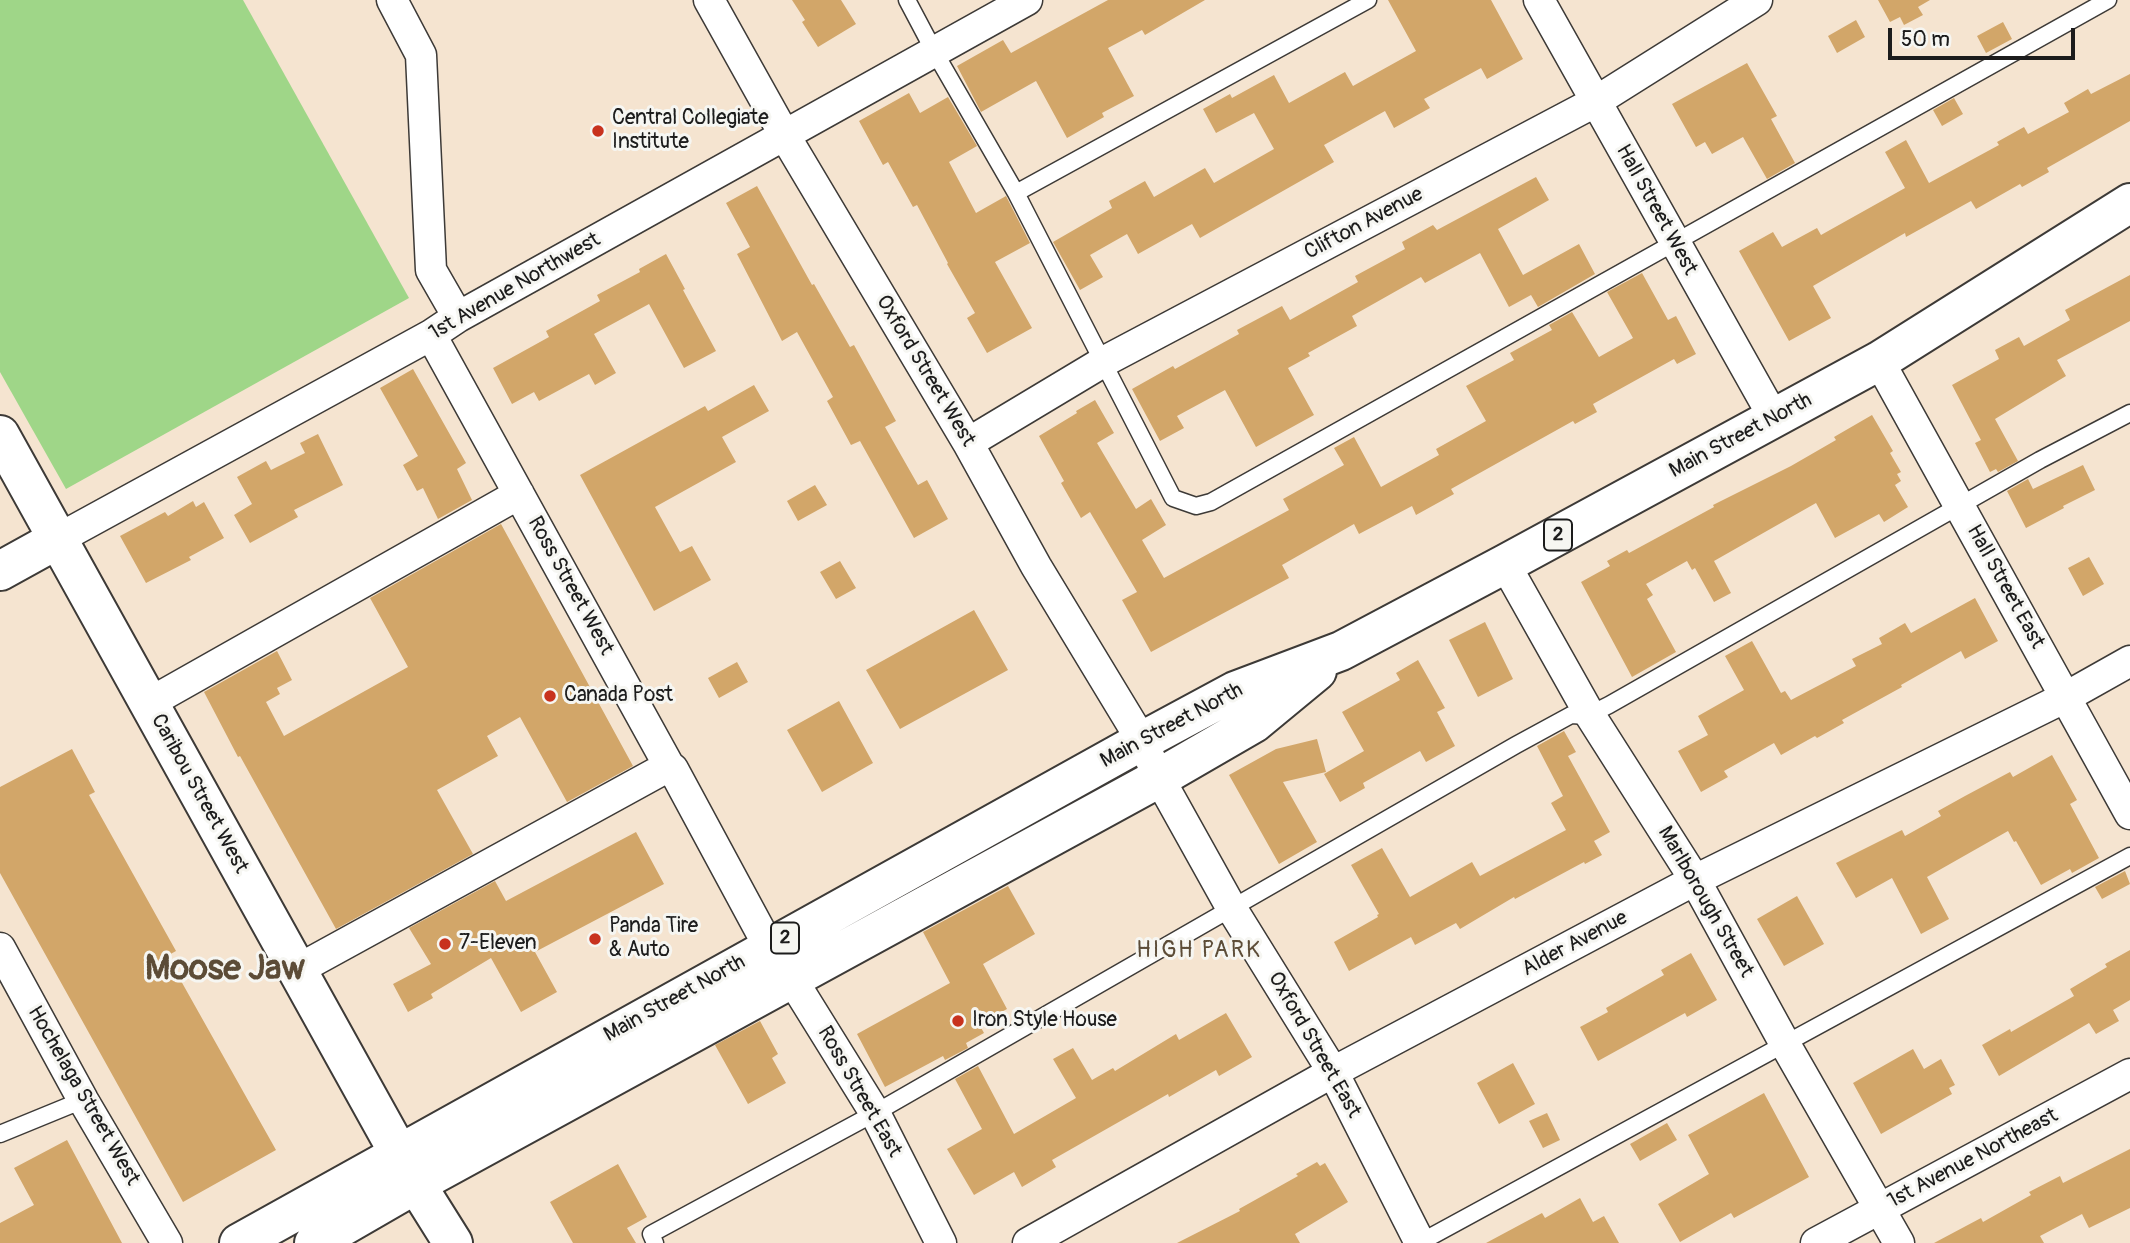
<!DOCTYPE html>
<style>
body{margin:0}
#map{position:relative;width:2130px;height:1243px;overflow:hidden;background:#f5e4d0;font-family:Pangolin,sans-serif}
canvas{display:block}
.scale{position:absolute;left:1888px;top:28px;width:187px;height:32px;box-sizing:border-box;border:4px solid #1c1c1c;border-top:0;padding-left:9px;font-size:21px;line-height:24px;white-space:nowrap;color:#1c1c1c;-webkit-text-stroke:5px #f6f6f2;paint-order:stroke}
</style>
<div id="map">
<canvas width="2130" height="1243"></canvas>
<div class="scale">50 m</div>
</div>
<script>
const context = document.querySelector('canvas').getContext('2d');
context.lineJoin = 'round';
function paint(path, color) {
  context.fillStyle = color;
  context.fill(path, 'evenodd');
}
function shape(rows) {
  const path = new Path2D();
  for (const r of rows) {
    path.moveTo(r[0], r[1]);
    for (let i = 2; i < r.length; i += 2) path.lineTo(r[i], r[i + 1]);
  }
  return path;
}
function strokePath(path, color, width, dash) {
  context.strokeStyle = color;
  context.lineWidth = width;
  context.lineCap = dash ? 'butt' : 'round';
  context.setLineDash(dash || []);
  context.stroke(path);
}
function drawText(font, color, halo, rows, align = 'center') {
  context.font = font + ' Pangolin,sans-serif';
  context.lineWidth = 6;
  context.setLineDash([]);
  context.textBaseline = 'middle';
  context.strokeStyle = halo;
  context.fillStyle = color;
  for (const [text, x, y, turn = 0] of rows) {
    context.save();
    context.translate(x, y);
    context.rotate((+turn || 0) * Math.PI / 180);
    context.textAlign = isNaN(turn) ? turn : align;
    if (halo) context.strokeText(text, 0, 0);
    context.fillText(text, 0, 0);
    context.restore();
  }
}
paint(shape([
 [0,0,243,0,409,298,66,489,0,372]
]), '#9fd688');
paint(shape([
 [792,0,841,0,856,24,818,47,802,22,805,20],
 [1108,0,1205,0,1145,35,1142,30,1108,48,1134,96,1102,113,1104,117,1067,138,1036,81,981,112,957,66,1003,40,1011,53],
 [1388,0,1491,0,1523,59,1487,79,1481,68,1424,99,1430,108,1394,128,1385,111,1324,145,1334,162,1200,238,1192,224,1138,254,1127,234,1090,255,1103,277,1080,290,1053,242,1112,208,1109,201,1145,181,1154,197,1205,168,1214,183,1274,149,1254,113,1216,133,1203,109,1230,94,1232,98,1274,75,1289,103,1345,72,1353,86,1416,51],
 [1878,0,1930,0,1918,7,1923,15,1904,25,1900,17,1890,22],
 [1856,20,1865,37,1837,53,1828,36],
 [2003,22,2012,39,1986,53,1977,36],
 [1747,63,1777,116,1771,119,1795,163,1767,179,1743,137,1712,154,1705,142,1696,147,1672,104],
 [2130,74,2130,121,2047,168,2049,172,2022,187,2020,184,1976,209,1971,201,1906,237,1905,233,1813,286,1831,318,1789,341,1739,251,1773,232,1782,247,1817,228,1821,235,1905,188,1885,152,1906,140,1929,183,1999,145,1997,142,2024,127,2028,134,2069,112,2064,103,2088,89,2091,94],
 [909,93,920,113,948,97,977,146,949,162,976,213,1006,196,1030,243,995,262,1032,328,987,353,967,318,975,313,947,264,948,263,917,205,913,207,888,162,883,165,859,121],
 [1954,98,1963,114,1942,126,1933,110],
 [1536,177,1549,200,1498,229,1523,275,1579,244,1595,274,1538,307,1531,295,1509,307,1480,253,1425,283,1421,277,1352,316,1357,326,1308,353,1310,356,1288,368,1314,415,1256,447,1225,390,1177,416,1184,428,1160,441,1132,389,1173,366,1175,369,1239,334,1237,330,1282,306,1290,320,1358,282,1355,276,1405,249,1402,242,1433,225,1437,230],
 [757,186,812,285,814,284,850,347,854,345,896,421,885,427,918,485,927,480,948,519,914,538,860,441,851,445,827,401,833,397,797,332,782,341,737,254,750,247,726,203],
 [666,254,685,289,683,290,716,351,684,368,649,304,594,334,616,373,595,385,589,374,539,401,534,392,512,404,493,368,549,337,546,331,600,301,597,295,640,272,639,269],
 [1642,273,1668,320,1676,316,1696,354,1677,364,1674,359,1593,404,1597,412,1575,424,1573,421,1451,489,1454,494,1416,515,1412,506,1359,534,1354,524,1282,565,1289,578,1151,652,1122,600,1137,592,1090,512,1081,518,1061,483,1064,481,1039,436,1077,413,1076,411,1095,400,1114,433,1097,443,1136,509,1151,499,1166,525,1142,540,1164,578,1289,510,1283,499,1344,465,1334,448,1354,437,1381,487,1439,455,1436,449,1486,421,1466,386,1514,360,1510,353,1552,330,1549,325,1572,312,1599,357,1633,338,1607,292],
 [2130,275,2130,321,2057,360,2066,376,1995,419,2018,461,1998,472,1996,469,1990,472,1975,443,1981,440,1952,385,1999,359,1995,350,2019,337,2024,346,2070,320,2065,310],
 [413,369,466,463,457,469,472,500,438,519,423,488,417,491,403,465,418,456,380,388],
 [754,385,769,411,722,437,736,462,655,507,680,552,692,546,711,580,654,611,580,475,705,406,708,411],
 [1872,415,1893,451,1890,453,1901,472,1897,474,1901,481,1895,485,1908,507,1884,522,1879,514,1835,538,1816,503,1714,561,1731,593,1714,602,1695,568,1692,570,1687,561,1646,584,1653,595,1647,599,1676,652,1632,677,1581,582,1610,566,1607,561,1627,550,1629,553,1714,507,1713,505,1791,466,1836,440,1834,437],
 [318,434,343,485,294,510,298,517,250,543,234,515,252,504,237,477,266,461,271,470,305,453,300,443],
 [2083,465,2095,490,2063,506,2064,508,2026,528,2007,491,2028,479,2033,489],
 [815,485,827,505,798,521,787,501],
 [193,501,196,507,204,502,224,538,189,557,191,560,146,583,120,536,165,512,168,516],
 [501,524,633,766,567,802,520,717,487,736,498,756,437,790,473,854,336,929,240,756,238,757,204,692,277,651,292,680,277,688,280,694,266,702,284,736,408,667,370,598],
 [2089,557,2104,584,2083,596,2068,568],
 [840,561,856,588,836,599,820,572],
 [1975,598,1998,641,1965,659,1961,651,1901,685,1902,687,1842,720,1844,723,1817,738,1815,736,1781,755,1774,743,1724,771,1728,777,1701,792,1678,751,1708,735,1698,716,1744,690,1725,656,1752,641,1781,693,1785,691,1791,700,1856,666,1852,659,1882,644,1879,638,1905,623,1911,633],
 [974,610,1008,670,900,729,866,670],
 [1485,622,1513,679,1478,697,1449,640],
 [1418,660,1445,708,1437,712,1455,746,1426,762,1420,751,1363,783,1365,788,1340,802,1324,774,1364,751,1342,712,1400,680,1396,673],
 [737,662,748,682,719,698,708,678],
 [839,701,873,763,822,792,787,730],
 [1564,731,1576,752,1568,756,1610,832,1594,841,1602,855,1585,864,1584,862,1515,899,1514,897,1460,929,1456,923,1415,945,1411,937,1349,971,1334,942,1378,917,1377,915,1379,914,1351,865,1382,848,1410,897,1472,862,1480,876,1566,830,1551,803,1563,796,1537,746],
 [1317,739,1326,772,1283,782,1317,842,1279,864,1229,775,1276,749],
 [72,749,95,792,89,795,176,951,167,956,276,1150,183,1202,0,873,0,787],
 [2052,755,2077,800,2070,804,2099,858,2072,873,2070,869,2041,885,2016,841,2014,842,2008,831,1927,877,1949,919,1921,934,1892,878,1856,898,1836,863,1902,830,1905,836,1941,816,1938,811,1965,796,2010,772,2013,777],
 [636,832,664,884,535,952,557,992,521,1012,491,958,431,994,433,998,408,1012,393,984,431,964,409,928,495,881,506,901],
 [2125,871,2130,884,2102,899,2095,887],
 [1008,886,1035,934,983,964,1007,1009,979,1024,984,1033,966,1043,968,1048,945,1060,943,1056,885,1087,857,1034,950,983,923,932],
 [1797,896,1824,944,1784,966,1757,919],
 [2130,950,2130,1000,2113,1010,2119,1021,2096,1034,2089,1023,1999,1076,1982,1045,2010,1029,2011,1032,2074,996,2070,989,2107,967,2105,964],
 [1691,953,1717,1000,1687,1017,1685,1013,1598,1061,1580,1027,1608,1012,1606,1008,1664,975,1661,970],
 [1226,1013,1252,1057,1219,1076,1216,1070,1169,1097,1168,1094,1052,1160,1056,1167,1022,1187,1014,1172,974,1195,947,1149,982,1129,955,1079,978,1066,1014,1134,1076,1098,1053,1059,1073,1048,1092,1080,1113,1068,1115,1071,1176,1034,1179,1040],
 [760,1021,778,1054,772,1058,786,1083,748,1104,715,1045],
 [1913,1049,1924,1069,1941,1059,1955,1085,1949,1088,1952,1094,1881,1134,1853,1083],
 [1513,1063,1535,1104,1499,1124,1477,1083],
 [1764,1093,1809,1177,1734,1218,1731,1213,1680,1242,1658,1204,1709,1174,1688,1135],
 [1547,1113,1560,1140,1543,1148,1529,1121],
 [1667,1123,1677,1140,1640,1161,1630,1144],
 [67,1140,122,1243,0,1243,0,1223,34,1205,14,1168],
 [2130,1149,2130,1208,2089,1228,2082,1214,2040,1236,2044,1243,1934,1243,1981,1218,1983,1222,2031,1195,2029,1192,2060,1176,2063,1183],
 [1317,1162,1320,1166,1325,1163,1348,1202,1295,1234,1300,1243,1177,1243,1240,1211,1239,1209,1298,1176,1296,1174],
 [618,1164,647,1217,627,1228,636,1243,573,1243,550,1202],
 [1580,1198,1593,1222,1604,1216,1619,1243,1486,1243,1542,1213,1545,1218]
]), '#d2a669');
const lane = shape([
 [907,0,934,51,1016,193,1173,498,1196,506,1211,502,2108,0],
 [1016,193,1368,0],
 [0,1134,83,1100],
 [655,1243,651,1234,875,1113,1516,745,1571,715,1587,716,1609,705,2040,460,2130,413],
 [1419,1243,2130,856]
]);
const street = shape([
 [392,0,421,55,431,270,458,317],
 [709,0,785,136,968,443,1036,566,1142,741,1159,778,1232,909,1333,1072,1420,1243],
 [1539,0,1774,418],
 [431,335,669,766,673,769,769,947,798,989,875,1113,941,1243],
 [1879,361,2130,814],
 [968,443,1103,362,1595,102,1757,0],
 [58,539,431,335,458,317,1027,0],
 [1505,564,1590,715,1695,880,1785,1044,1899,1243],
 [149,703,519,494],
 [0,948,83,1100,167,1243],
 [297,970,669,766],
 [1028,1243,1333,1072,1695,880,2066,697,2130,661],
 [1816,1243,2130,1074]
]);
const secondary = shape([
 [0,435,416,1184,453,1243],
 [0,571,58,539]
]);
const primary = shape([
 [239,1243,1142,741,1235,691,1341,651,1505,564,1879,361,2130,203],
 [314,1243,416,1184,1159,778,1254,723,1317,671]
]);
strokePath(lane, '#3d3a37', 19);
strokePath(street, '#3d3a37', 33);
strokePath(secondary, '#3d3a37', 42);
strokePath(primary, '#3d3a37', 42);
strokePath(lane, '#fff', 16);
strokePath(street, '#fff', 30);
strokePath(secondary, '#fff', 38);
strokePath(primary, '#fff', 38);
for (const [x, y, r, color] of [
 [598,131,7,"#c8321e"],
 [550,696,7,"#c8321e"],
 [595,939,7,"#c8321e"],
 [445,944,7,"#c8321e"],
 [958,1021,7,"#c8321e"]
]) {
  const dot = new Path2D();
  dot.arc(x, y, r, 0, 2 * Math.PI);
  context.fillStyle = color;
  context.fill(dot);
  strokePath(dot, '#f6f6f2', 2.5);
}
for (const [x, y, w] of [
 [1558,535,28],
 [785,938,28]
]) {
  const box = new Path2D();
  box.roundRect(x - w / 2, y - 15.5, w, 31, 5);
  context.fillStyle = '#f6f6f2';
  context.fill(box);
  strokePath(box, '#1c1c1c', 2);
}
drawText('bold 19px', '#1c1c1c', null, [
 ["2",1558,535],
 ["2",785,938]
]);
drawText('21px', '#1c1c1c', '#f6f6f2', [
 ["Central Collegiate",612,119],
 ["Institute",612,143],
 ["Canada Post",564,696],
 ["Panda Tire",609,927],
 ["& Auto",609,951],
 ["7-Eleven",459,944],
 ["Iron Style House",972,1021]
], 'left');
drawText('21px', '#1c1c1c', '#f6f6f2', [
 ["Hall Street West",1656,210,61],
 ["Clifton Avenue",1364,224,-28],
 ["1st Avenue Northwest",515,287,-30],
 ["Oxford Street West",925,371,59],
 ["Main Street North",1741,436,-28],
 ["Ross Street West",570,586,61],
 ["Hall Street East",2005,587,61],
 ["Main Street North",1172,726,-28],
 ["Caribou Street West",199,794,61],
 ["Marlborough Street",1705,902,60],
 ["Alder Avenue",1575,944,-28],
 ["Main Street North",675,999,-29],
 ["Oxford Street East",1314,1045,60],
 ["Ross Street East",859,1092,60],
 ["Hochelaga Street West",83,1096,60],
 ["1st Avenue Northeast",1973,1159,-28]
]);
context.letterSpacing = '2px';
drawText('23px', '#5c4c37', '#f6f6f2', [
 ["HIGH PARK",1199,951]
]);
context.letterSpacing = '0px';
drawText('bold 35px', '#5c4c37', '#f6f6f2', [
 ["Moose Jaw",225,970]
]);
</script>
